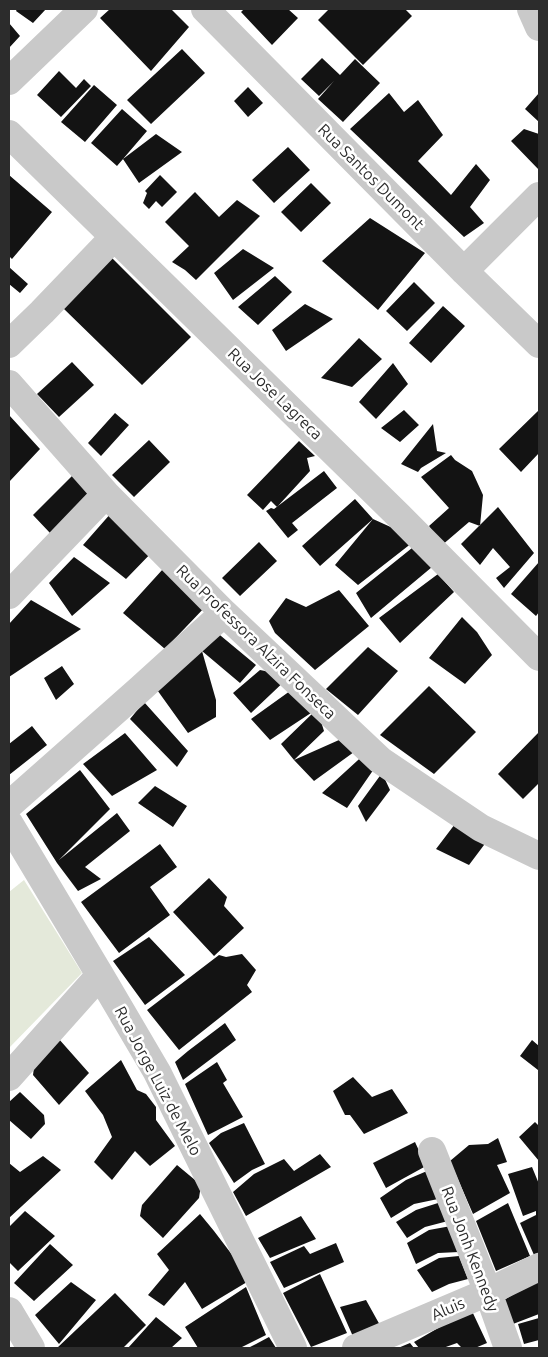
<!DOCTYPE html>
<style>
body{margin:0}
#map{position:relative;width:548px;height:1357px;overflow:hidden;background:#fff;font-family:Ubuntu,sans-serif}
canvas{display:block}
.frame{position:absolute;inset:0;border:10px solid #2c2c2c;pointer-events:none}
</style>
<div id="map">
<canvas width="548" height="1357"></canvas>
<div class="frame"></div>
</div>
<script>
const context = document.querySelector('canvas').getContext('2d');
context.lineJoin = 'round';
function paint(path, color) {
  context.fillStyle = color;
  context.fill(path, 'evenodd');
}
function shape(rows) {
  const path = new Path2D();
  for (const r of rows) {
    path.moveTo(r[0], r[1]);
    for (let i = 2; i < r.length; i += 2) path.lineTo(r[i], r[i + 1]);
  }
  return path;
}
function strokePath(path, color, width, dash) {
  context.strokeStyle = color;
  context.lineWidth = width;
  context.lineCap = dash ? 'butt' : 'round';
  context.setLineDash(dash || []);
  context.stroke(path);
}
function drawText(font, color, halo, rows, align = 'center') {
  context.font = font + ' Ubuntu,sans-serif';
  context.lineWidth = 5;
  context.setLineDash([]);
  context.textBaseline = 'middle';
  context.strokeStyle = halo;
  context.fillStyle = color;
  for (const [text, x, y, turn = 0] of rows) {
    context.save();
    context.translate(x, y);
    context.rotate((+turn || 0) * Math.PI / 180);
    context.textAlign = isNaN(turn) ? turn : align;
    if (halo) context.strokeText(text, 0, 0);
    context.fillText(text, 0, 0);
    context.restore();
  }
}
paint(shape([
 [24,880,82,973,9,1048,9,892]
]), '#e4e9da');
paint(shape([
 [17,9,46,9,33,23,16,11],
 [110,9,171,9,189,27,151,71,100,18],
 [244,9,288,9,298,18,272,45,241,12],
 [329,9,405,9,412,16,363,65,318,20],
 [9,23,20,36,9,48],
 [182,49,205,73,151,124,127,100],
 [322,58,340,75,355,59,380,83,343,122,318,99,334,81,319,96,301,79],
 [59,71,76,88,84,79,91,86,61,117,37,95],
 [94,85,117,105,85,142,61,122],
 [248,87,263,103,248,117,234,101],
 [389,93,404,112,418,100,443,135,418,161,451,195,476,164,490,180,470,207,484,223,464,237,350,129],
 [539,93,539,122,525,109],
 [122,109,147,131,117,166,91,143],
 [524,129,539,134,539,170,511,141],
 [156,134,182,152,139,183,123,159],
 [288,147,310,170,274,203,252,180],
 [9,175,52,212,12,259,9,256],
 [160,175,177,192,162,207,156,201,149,209,143,203,147,193,145,191],
 [311,183,331,203,301,232,281,212],
 [195,192,219,217,237,200,260,216,196,280,185,270,172,262,189,246,165,222],
 [370,218,425,253,378,310,322,261],
 [243,249,274,268,233,300,214,273],
 [112,258,191,337,142,385,63,308],
 [9,267,28,284,20,293,9,284],
 [275,276,292,292,258,325,238,307],
 [414,282,435,303,407,331,386,311],
 [305,304,333,319,286,351,272,330],
 [443,306,465,326,431,363,409,343],
 [359,338,382,359,352,387,321,378],
 [72,362,94,385,59,417,37,394],
 [393,363,408,384,376,419,359,402],
 [404,410,419,425,400,442,381,428],
 [539,410,539,453,521,472,499,449],
 [115,413,129,425,101,456,88,443],
 [9,415,40,449,9,482],
 [433,424,437,451,446,453,421,468,418,472,401,464],
 [149,440,170,462,134,497,112,475],
 [299,441,315,456,307,458,310,471,277,507,271,501,263,510,247,495],
 [451,455,455,460,472,471,483,495,480,526,469,522,441,546,429,526,449,508,421,477],
 [324,471,337,488,292,523,298,530,288,538,266,511,271,508,274,509],
 [74,474,91,491,50,533,33,515],
 [355,499,373,519,320,566,302,546],
 [498,507,534,553,504,588,496,578,510,567,493,548,480,565,461,544],
 [112,512,158,546,126,579,83,545],
 [373,519,417,539,358,585,335,565],
 [259,542,277,561,240,596,222,578],
 [412,548,432,567,371,618,356,593],
 [74,557,110,583,72,616,49,583],
 [539,562,539,612,536,616,511,594],
 [163,569,206,606,165,649,123,613],
 [438,574,454,592,400,643,379,618],
 [339,590,369,626,315,670,275,633,269,621,286,598,306,607],
 [31,600,81,629,9,677,9,624],
 [462,617,477,632,492,655,465,684,429,658],
 [209,626,256,665,240,683,202,651],
 [368,647,398,671,358,715,326,689],
 [202,651,216,700,216,717,188,733,155,687],
 [62,666,74,684,56,700,44,678],
 [260,670,290,676,251,713,233,693],
 [429,686,476,732,434,774,380,735],
 [290,691,317,709,324,731,294,760,339,740,354,752,314,781,294,760,281,744,317,709,270,740,251,719],
 [144,702,188,751,177,767,130,719],
 [32,726,47,745,9,775,9,744],
 [539,732,539,783,523,799,498,774],
 [125,733,157,770,112,796,83,764],
 [369,750,376,766,347,808,322,793],
 [80,770,110,809,59,860,117,813,130,831,85,867,101,879,78,891,57,863,26,814],
 [382,773,390,790,366,822,358,806],
 [155,786,187,806,173,827,138,803],
 [455,824,487,841,469,865,436,849],
 [160,844,177,867,150,887,170,915,119,953,81,902],
 [209,878,227,897,224,906,244,928,214,956,173,912],
 [149,937,185,975,145,1005,113,961],
 [242,954,256,970,247,985,252,992,179,1050,147,1010,219,955,226,957],
 [225,1023,236,1040,183,1080,175,1062,188,1051],
 [58,1038,89,1073,59,1105,33,1075,35,1060],
 [532,1040,539,1046,539,1068,538,1070,520,1056],
 [121,1060,137,1090,146,1094,156,1107,156,1120,175,1146,150,1166,135,1151,112,1180,94,1162,112,1137,103,1115,85,1091],
 [217,1062,227,1080,223,1083,243,1117,208,1135,185,1084],
 [353,1077,372,1097,392,1089,408,1113,364,1134,350,1115,345,1115,333,1091],
 [20,1092,44,1115,45,1124,31,1139,9,1120,9,1102],
 [535,1122,539,1126,539,1161,519,1137],
 [244,1123,265,1164,252,1170,234,1183,209,1143,221,1133],
 [498,1138,507,1162,497,1165,510,1193,473,1214,450,1161,469,1145,488,1144],
 [415,1142,426,1166,386,1188,373,1163],
 [320,1154,331,1167,246,1216,233,1192,254,1174,284,1159,294,1171],
 [43,1156,61,1170,9,1218,9,1163,20,1172],
 [177,1165,201,1185,199,1198,163,1238,140,1216,142,1205],
 [532,1167,539,1184,539,1252,534,1255,520,1223,536,1215,536,1211,523,1216,508,1174],
 [427,1171,438,1199,414,1204,391,1218,380,1198,406,1180],
 [438,1203,448,1221,425,1227,407,1238,396,1222,416,1210],
 [508,1203,530,1256,496,1271,476,1221],
 [25,1211,55,1236,18,1271,9,1262,9,1227],
 [200,1214,214,1231,233,1256,247,1282,202,1309,185,1282,164,1306,148,1295,169,1270,157,1254],
 [301,1216,316,1239,270,1258,258,1238],
 [451,1226,459,1252,438,1253,416,1264,407,1243,429,1230],
 [336,1243,344,1262,284,1288,270,1262,304,1246,310,1254],
 [50,1244,73,1265,34,1301,14,1283],
 [459,1256,468,1279,449,1284,432,1292,417,1270,439,1258],
 [320,1274,347,1333,311,1347,283,1293],
 [539,1279,539,1314,513,1324,504,1300],
 [71,1282,96,1300,59,1344,35,1315],
 [246,1287,266,1335,240,1348,198,1348,185,1327],
 [115,1293,146,1325,123,1348,57,1348],
 [366,1300,381,1327,355,1341,340,1307],
 [471,1309,487,1343,475,1348,462,1348,457,1343,443,1348,419,1348,414,1342],
 [156,1317,182,1338,171,1348,128,1348],
 [539,1318,539,1340,524,1344,518,1324],
 [269,1337,276,1348,248,1348,256,1344],
 [410,1343,414,1348,398,1348]
]), '#131313');
strokePath(shape([
 [205,9,464,271,539,344],
 [531,9,539,27],
 [9,81,84,9],
 [9,134,399,516,539,657],
 [464,271,539,196],
 [9,344,42,312,114,237],
 [9,384,106,494,224,613,380,760,481,828,539,856],
 [9,595,106,494],
 [9,805,139,690,224,613],
 [9,823,100,975,157,1072,293,1348],
 [9,1077,100,975],
 [432,1151,488,1292,508,1348],
 [9,1311,31,1348],
 [356,1348,488,1292,539,1267]
]), '#c9c9c9', 28);
drawText('16px', '#2c2c2c', '#fff', [
 ["Rua Santos Dumont",371,177,45],
 ["Rua Jose Lagreca",275,394,44],
 ["Rua Professora Alzira Fonseca",256,642,44],
 ["Rua Jorge Luiz de Melo",158,1081,62],
 ["Rua Jonh Kennedy",470,1249,69],
 ["Aluis",448,1309,-23]
]);
</script>
